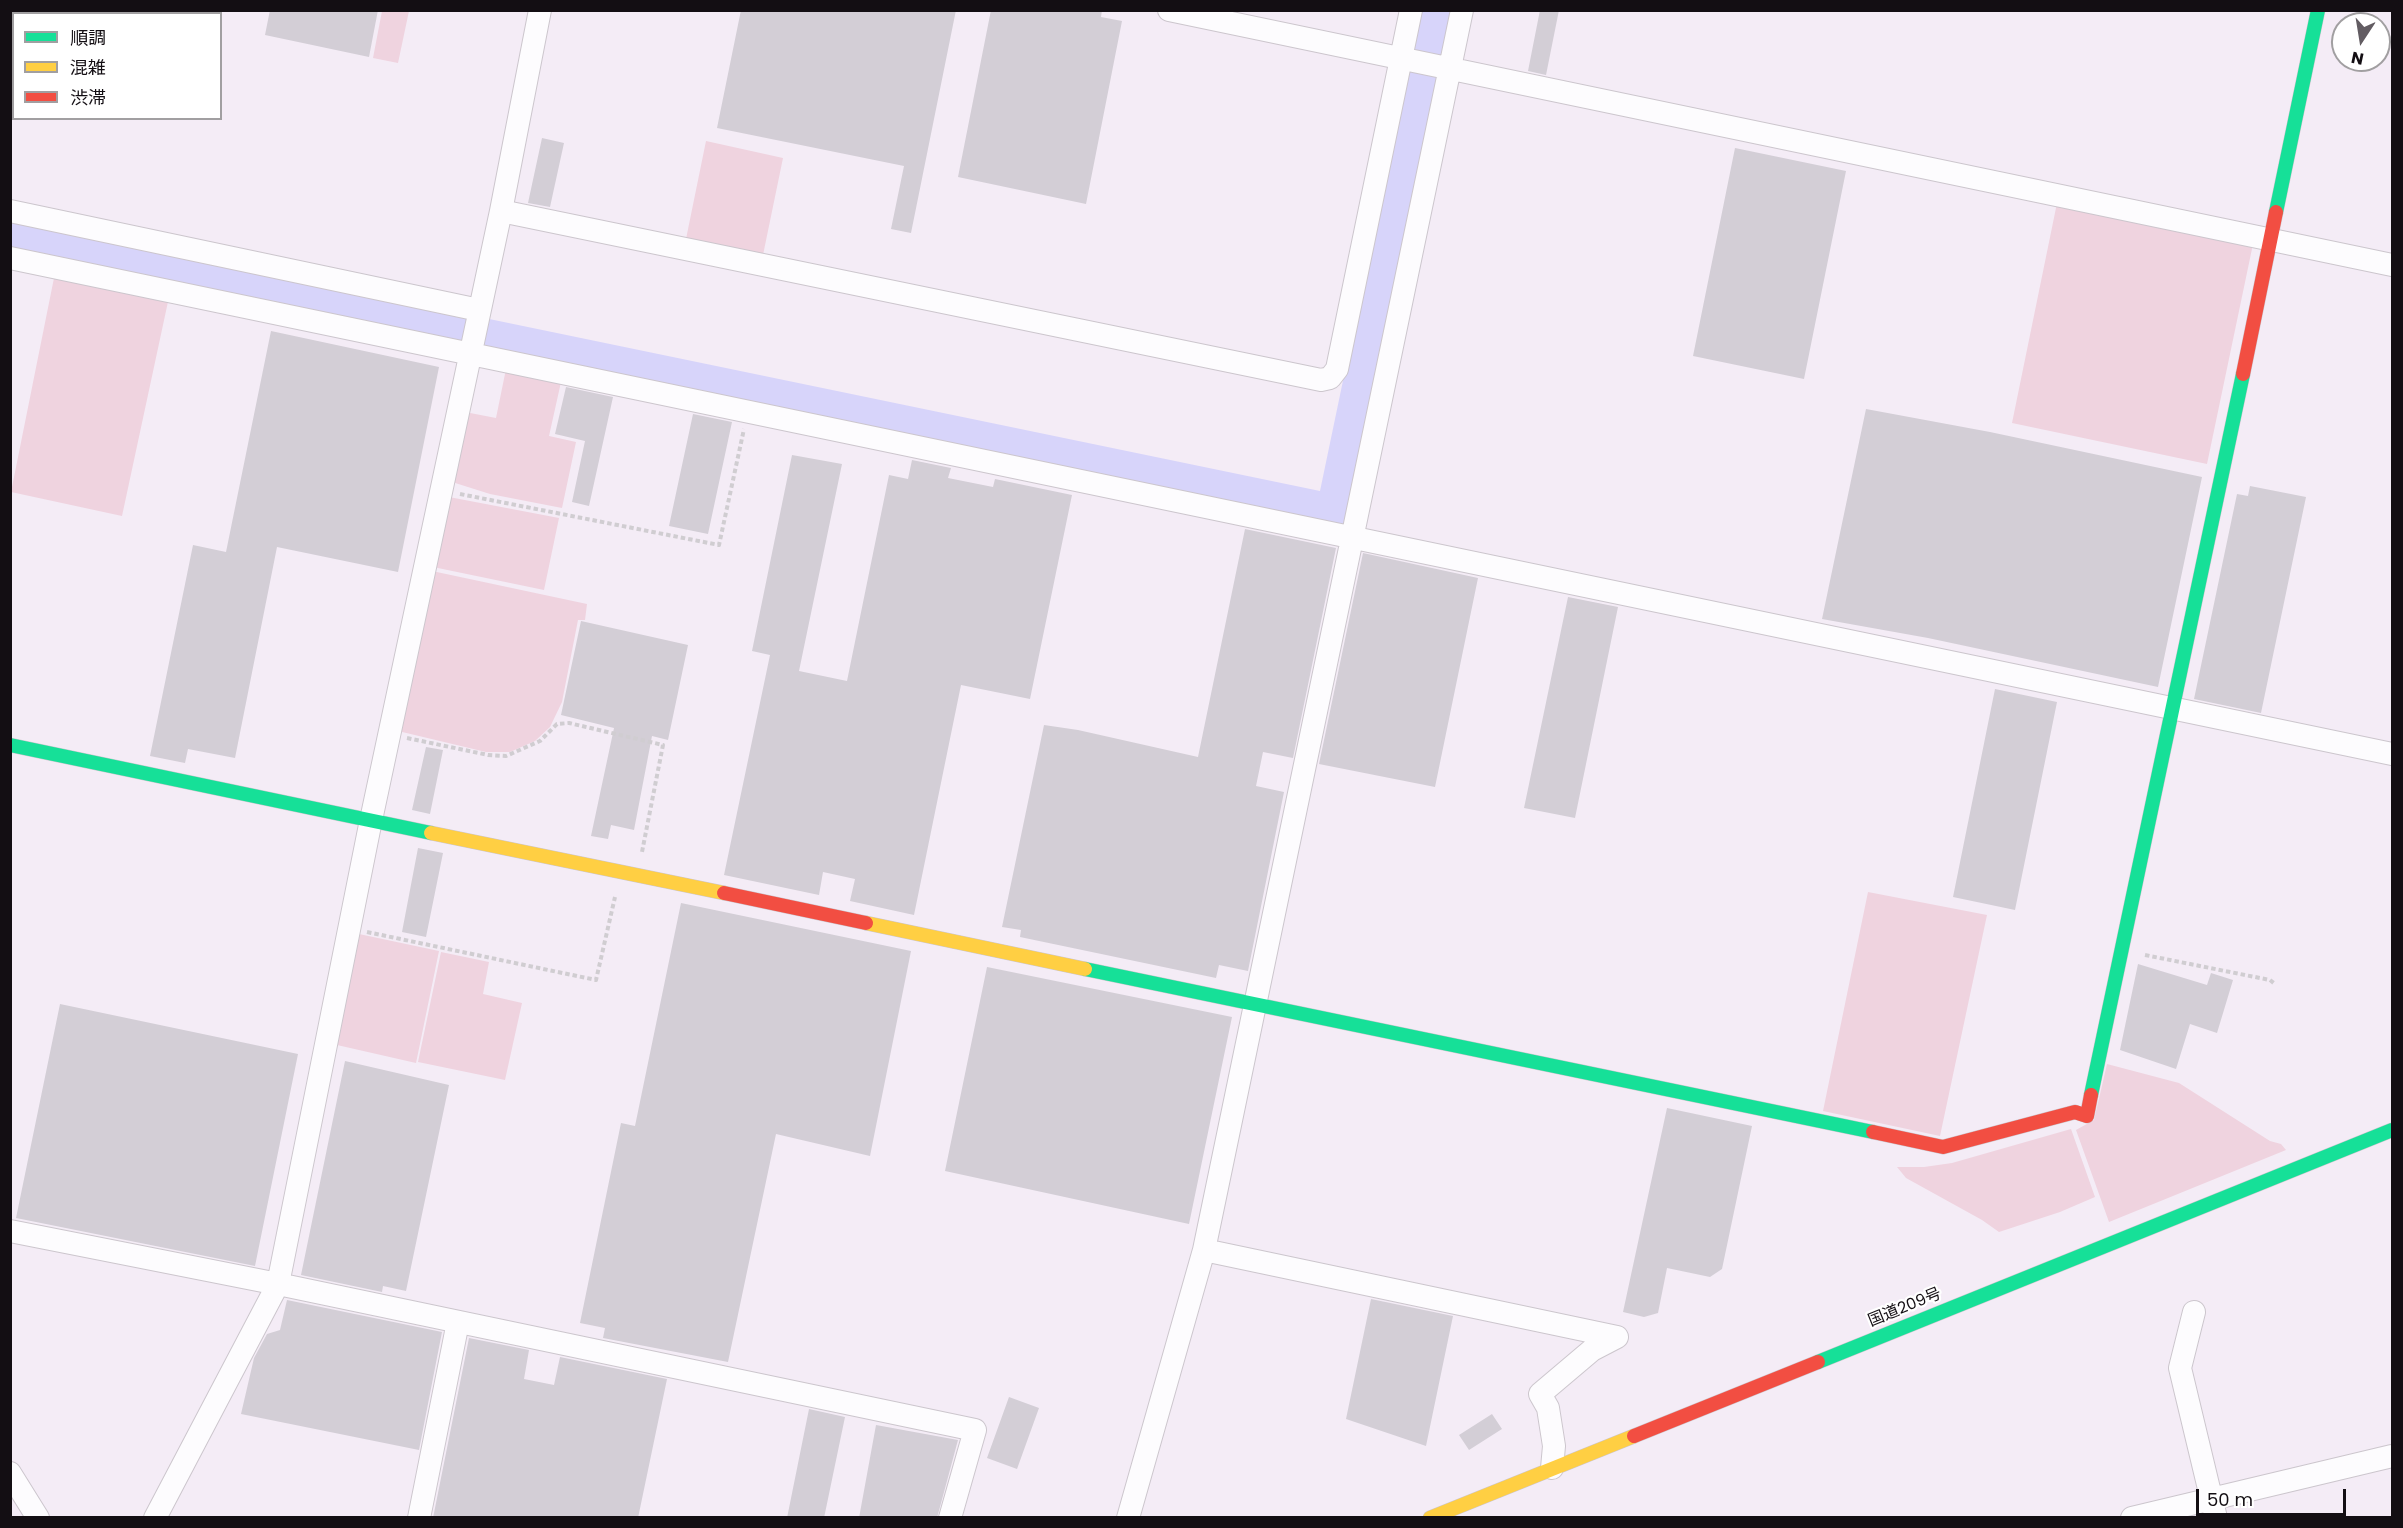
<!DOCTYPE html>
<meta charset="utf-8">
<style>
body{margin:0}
#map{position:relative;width:2403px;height:1528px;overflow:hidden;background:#f4ecf6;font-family:Poppins,"Noto Sans JP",sans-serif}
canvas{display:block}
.frame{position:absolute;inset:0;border:12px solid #130e13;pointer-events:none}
.legend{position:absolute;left:12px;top:12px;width:210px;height:108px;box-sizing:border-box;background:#fff;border:2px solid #a19fa1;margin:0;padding:8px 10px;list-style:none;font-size:18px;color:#130e13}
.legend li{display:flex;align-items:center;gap:12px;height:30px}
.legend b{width:30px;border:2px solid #a19fa1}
.north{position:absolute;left:2331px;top:12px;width:60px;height:60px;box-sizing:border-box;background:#fff;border:2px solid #a19fa1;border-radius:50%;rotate:192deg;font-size:16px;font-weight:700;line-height:24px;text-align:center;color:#130e13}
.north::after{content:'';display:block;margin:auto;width:21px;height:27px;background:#625c62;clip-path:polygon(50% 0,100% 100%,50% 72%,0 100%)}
.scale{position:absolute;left:2196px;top:1489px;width:150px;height:27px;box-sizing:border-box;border:3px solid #130e13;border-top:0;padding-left:8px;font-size:18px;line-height:21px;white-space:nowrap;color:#130e13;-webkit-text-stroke:4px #fff;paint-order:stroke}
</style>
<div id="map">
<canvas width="2403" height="1528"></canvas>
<div class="frame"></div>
<ul class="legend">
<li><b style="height:8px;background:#16e098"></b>順調</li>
<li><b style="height:8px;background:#ffcf43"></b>混雑</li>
<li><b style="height:8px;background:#f24e42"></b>渋滞</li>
</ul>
<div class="north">N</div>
<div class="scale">50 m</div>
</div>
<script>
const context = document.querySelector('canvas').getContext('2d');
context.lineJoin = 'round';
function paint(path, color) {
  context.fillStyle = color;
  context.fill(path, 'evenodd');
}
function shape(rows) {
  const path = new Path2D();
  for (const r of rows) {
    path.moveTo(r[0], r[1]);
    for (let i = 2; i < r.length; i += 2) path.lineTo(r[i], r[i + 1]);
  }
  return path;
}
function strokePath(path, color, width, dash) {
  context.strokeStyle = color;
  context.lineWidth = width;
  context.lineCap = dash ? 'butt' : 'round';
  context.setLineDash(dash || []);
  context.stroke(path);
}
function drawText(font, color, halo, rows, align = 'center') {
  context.font = font + ' Poppins,"Noto Sans JP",sans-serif';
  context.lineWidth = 4.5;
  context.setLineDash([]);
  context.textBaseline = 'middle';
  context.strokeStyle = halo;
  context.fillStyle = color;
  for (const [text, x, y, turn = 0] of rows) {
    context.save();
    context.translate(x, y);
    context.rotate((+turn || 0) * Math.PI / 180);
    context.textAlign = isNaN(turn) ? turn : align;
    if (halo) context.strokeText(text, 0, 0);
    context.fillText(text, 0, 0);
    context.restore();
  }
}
paint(shape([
 [382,11,409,11,398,63,373,58],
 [706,141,783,158,763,255,686,239],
 [2057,203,2253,244,2207,464,2012,423],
 [55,273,169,297,122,516,11,492],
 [506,369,561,382,549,436,576,442,562,508,490,494,452,482,465,412,496,418],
 [449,497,559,518,544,590,433,567],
 [432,571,587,604,585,620,578,620,562,702,550,727,535,741,510,752,486,752,398,731],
 [1868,892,1987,915,1940,1136,1823,1111],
 [359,934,439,951,416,1063,337,1045],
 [441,952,489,962,483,994,522,1003,505,1080,418,1062],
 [2107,1064,2179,1083,2270,1141,2281,1144,2286,1150,2109,1222,2076,1130,2094,1120],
 [2071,1129,2095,1197,2060,1212,1999,1232,1982,1220,1906,1178,1897,1167,1924,1167,1952,1163]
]), '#efd3df');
paint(shape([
 [1420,11,1453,11,1343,528,11,249,11,220,1320,491]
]), '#d7d4fa');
paint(shape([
 [270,10,378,10,369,57,265,35],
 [741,10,956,10,911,233,891,229,904,166,717,128],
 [991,10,1102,10,1101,17,1122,21,1086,204,958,177],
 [1540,10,1559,10,1546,75,1528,71],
 [542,138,564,143,550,207,528,203],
 [1735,148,1846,171,1804,379,1693,356],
 [271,331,439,367,398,572,277,547,235,758,188,749,185,763,150,756,193,545,226,552],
 [566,387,613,397,589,506,572,502,585,441,555,434],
 [1866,409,1990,432,2202,477,2158,687,1928,638,1822,619],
 [693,414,732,422,708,534,669,526],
 [792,455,842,464,799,671,847,681,889,475,908,479,912,460,951,468,948,478,993,487,995,479,1072,495,1030,699,961,685,914,915,850,901,855,879,823,872,819,895,724,875,770,655,752,651],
 [2250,486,2306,497,2261,713,2194,699,2237,494,2248,496],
 [1245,529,1336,548,1293,758,1263,752,1256,786,1284,792,1248,971,1219,965,1216,978,1020,937,1021,930,1002,927,1044,725,1078,730,1198,757],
 [1363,553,1478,578,1435,787,1319,764],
 [1568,597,1618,607,1575,818,1524,808],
 [581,621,688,645,668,740,652,736,634,830,611,825,608,839,591,836,614,728,561,715],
 [1995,689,2057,702,2015,910,1953,897],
 [426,747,443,750,430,814,412,810],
 [418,848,443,853,426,937,402,932],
 [681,903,911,951,870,1156,776,1134,728,1362,603,1338,605,1328,580,1323,621,1123,635,1126],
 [2138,964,2207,985,2211,973,2233,980,2217,1033,2190,1024,2176,1069,2120,1050],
 [987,967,1232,1017,1189,1224,945,1171],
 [60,1004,298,1054,255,1266,16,1218],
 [345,1061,449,1085,406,1291,383,1286,382,1292,301,1275],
 [1667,1108,1752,1126,1722,1269,1710,1277,1667,1268,1658,1313,1644,1317,1623,1312],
 [1371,1299,1453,1316,1426,1446,1346,1419],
 [287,1300,442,1332,419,1450,241,1414,254,1358,267,1334,280,1330],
 [469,1338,529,1350,524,1379,554,1385,560,1357,667,1379,638,1518,433,1518],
 [1009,1397,1039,1408,1017,1469,987,1458],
 [809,1409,845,1417,824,1518,787,1518],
 [1492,1414,1502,1429,1469,1450,1459,1435],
 [876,1425,958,1440,937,1518,859,1518]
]), '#d3ced6');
const street = shape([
 [1169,10,2392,265],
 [10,211,479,310],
 [501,211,1321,380,1330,378,1337,369,1411,10],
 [10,258,2392,754],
 [10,1231,278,1284,975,1430,950,1518],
 [1204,1250,1617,1337],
 [2194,1312,2180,1368,2216,1518],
 [1552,1468,1554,1446,1548,1408,1540,1394,1592,1350,1617,1337],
 [10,1473,38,1518],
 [155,1518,278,1284,371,820,501,211,540,10],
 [419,1518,458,1322],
 [1128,1518,1204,1250,1462,10],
 [2132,1518,2392,1456]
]);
const fast = shape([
 [2276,212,2318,10],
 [10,745,431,833],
 [1085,969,1873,1132],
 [2091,1095,2243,374],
 [1818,1362,2392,1130]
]);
const slow = shape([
 [431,833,724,893],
 [866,923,1085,969],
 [1430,1518,1634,1436]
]);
const jam = shape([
 [2243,374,2276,212],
 [724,893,866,923],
 [1873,1132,1943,1147,2075,1112,2087,1116,2091,1095],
 [1634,1436,1818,1362]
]);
strokePath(street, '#ccc6cd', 24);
strokePath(fast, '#ccc6cd', 15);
strokePath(slow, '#ccc6cd', 15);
strokePath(jam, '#ccc6cd', 15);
strokePath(shape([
 [460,494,719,545,744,429],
 [407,738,488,755,506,756,540,741,557,724,569,723,663,745,642,852],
 [367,932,596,980,615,897],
 [2145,955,2270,980,2275,984]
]), '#d0cdd1', 4, [4.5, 3]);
strokePath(street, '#fdfcfe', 22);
strokePath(fast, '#16e098', 14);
strokePath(slow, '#ffcf43', 14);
strokePath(jam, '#f24e42', 14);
drawText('16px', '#130e13', '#fff', [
 ["国道209号",1905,1308,-22]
]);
</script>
